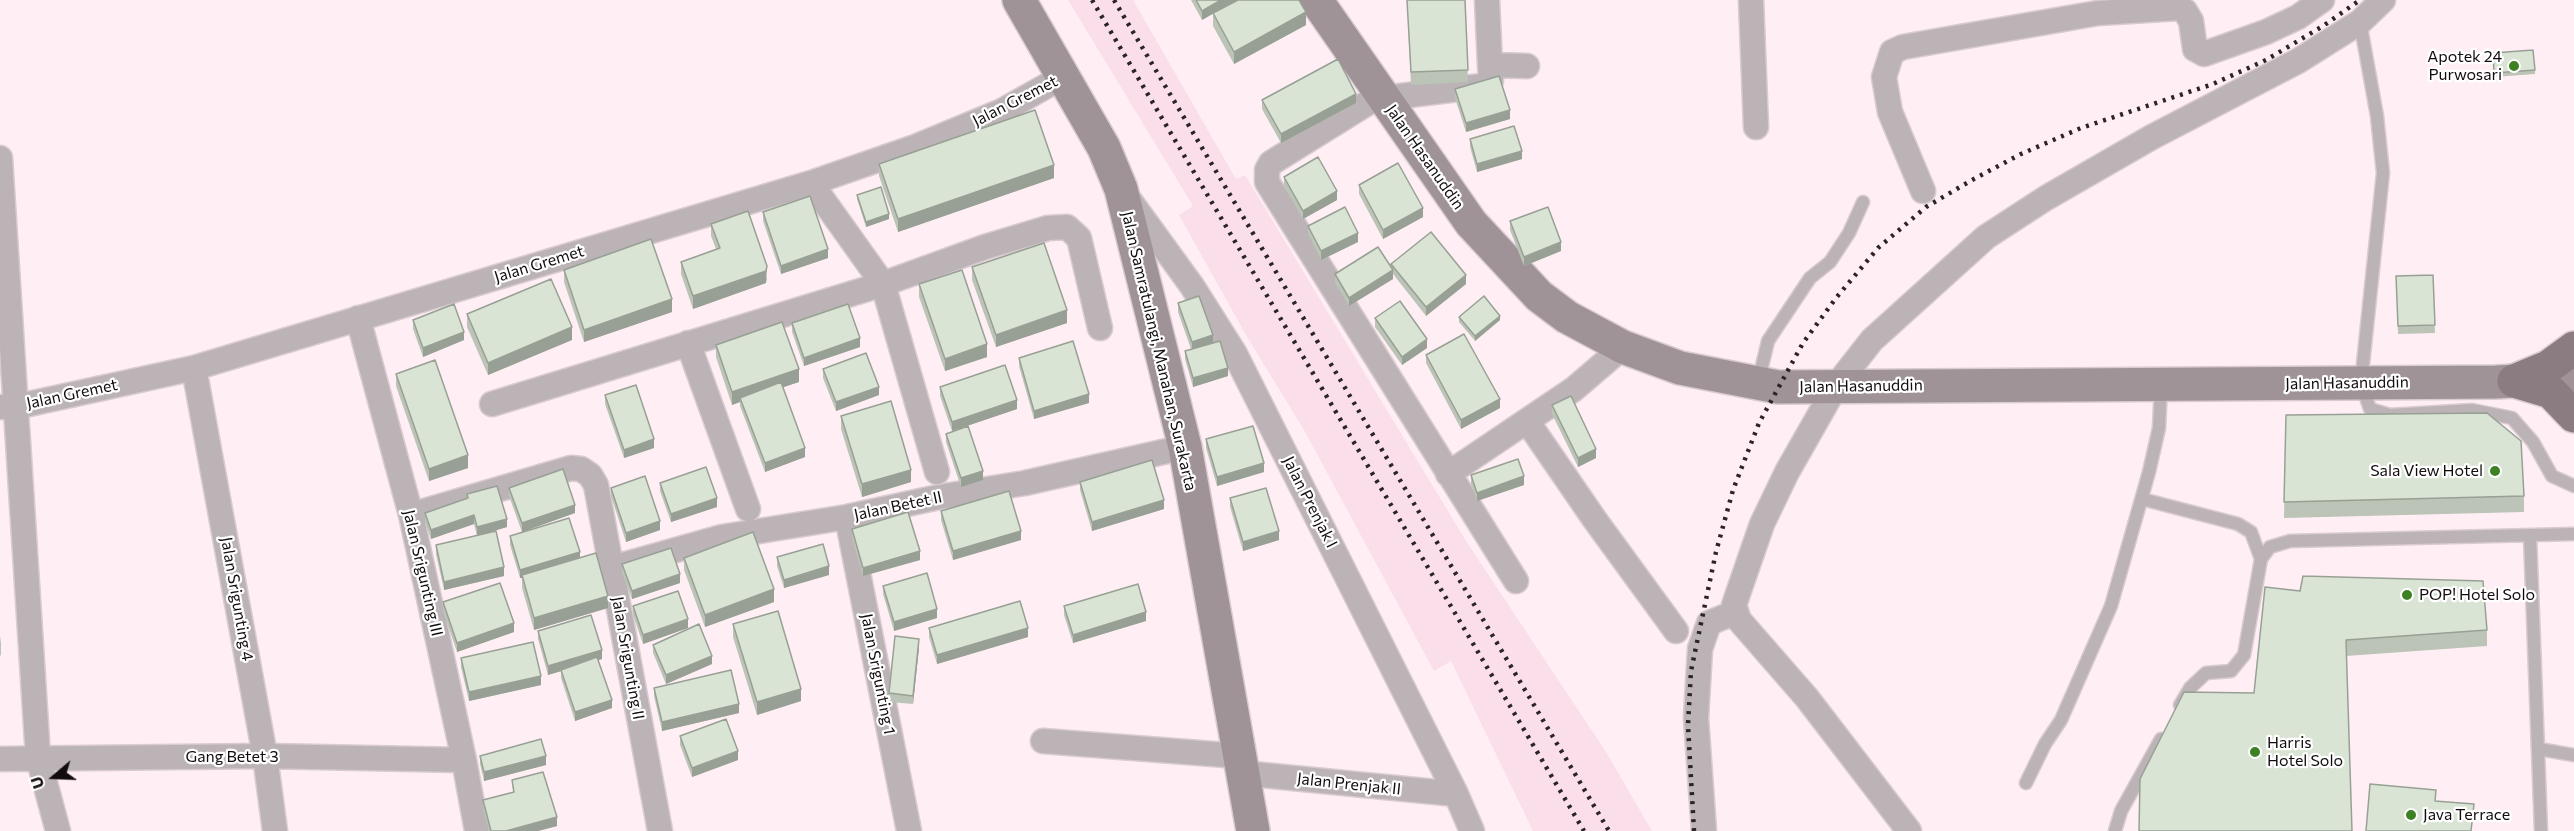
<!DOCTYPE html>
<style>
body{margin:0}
#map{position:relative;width:2574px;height:831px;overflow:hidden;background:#ffeff5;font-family:Commissioner,sans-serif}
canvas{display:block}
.north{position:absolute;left:24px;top:747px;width:60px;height:60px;-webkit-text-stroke:4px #fff;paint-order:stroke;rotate:251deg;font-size:16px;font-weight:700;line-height:24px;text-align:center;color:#120c0e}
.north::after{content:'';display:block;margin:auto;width:21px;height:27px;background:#120c0e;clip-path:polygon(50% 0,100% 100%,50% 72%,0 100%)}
</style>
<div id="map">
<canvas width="2574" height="831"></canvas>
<div class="north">U</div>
</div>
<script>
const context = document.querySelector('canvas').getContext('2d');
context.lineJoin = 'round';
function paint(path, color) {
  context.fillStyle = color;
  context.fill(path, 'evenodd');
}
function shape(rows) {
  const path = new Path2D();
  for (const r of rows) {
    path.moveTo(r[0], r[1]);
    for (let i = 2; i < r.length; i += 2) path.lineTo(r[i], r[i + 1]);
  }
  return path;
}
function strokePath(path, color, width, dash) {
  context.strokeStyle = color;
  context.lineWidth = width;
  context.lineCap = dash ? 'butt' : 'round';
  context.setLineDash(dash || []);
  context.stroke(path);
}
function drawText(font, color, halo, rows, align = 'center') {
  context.font = font + ' Commissioner,sans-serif';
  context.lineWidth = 4.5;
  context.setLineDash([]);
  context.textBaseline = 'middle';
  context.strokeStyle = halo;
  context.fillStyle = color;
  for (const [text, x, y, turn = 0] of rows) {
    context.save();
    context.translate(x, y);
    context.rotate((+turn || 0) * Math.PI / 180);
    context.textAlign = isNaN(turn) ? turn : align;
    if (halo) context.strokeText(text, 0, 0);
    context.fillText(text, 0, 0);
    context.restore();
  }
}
paint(shape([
 [1068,0,1133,0,1236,179,1245,175,1466,541,1606,752,1652,831,1533,831,1451,661,1434,671,1304,430,1246,335,1179,215,1193,206]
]), '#fadee9');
const service = shape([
 [2360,22,2377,116,2383,173,2361,383,2370,409,2390,415,2472,410,2512,418,2533,442,2552,476,2574,486],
 [1758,383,1768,341,1810,278,1830,262,1849,233,1863,202],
 [2142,499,2238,524,2251,532,2261,559],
 [2530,536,2541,831],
 [2180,705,2190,688,2206,673,2231,671,2244,655,2261,559,2270,547,2290,541,2574,534],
 [2539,749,2574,755],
 [2026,783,2045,744,2061,720,2111,606,2149,472,2159,428,2161,385],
 [2115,831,2121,811,2161,739]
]);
const minor = shape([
 [1487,0,1490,65,1527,66],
 [1751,0,1756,127],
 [1382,94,1271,163,1267,170,1267,182,1516,581],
 [1385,98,1482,86,1491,80,1490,65],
 [0,158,38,757,58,831],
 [811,183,883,284,937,472],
 [1923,191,1890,112,1884,77,1892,52,1903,47,2098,13,2179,8,2185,11,2191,21,2195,49,2204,54,2266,32,2298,17,2322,0],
 [1128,198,1192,286,1235,354,1456,794,1472,831],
 [358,318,411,515,464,760,477,831],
 [688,343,748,509],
 [194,368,265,756,275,831],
 [492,404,883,284,985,247,1048,228,1067,227,1079,238,1100,328],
 [0,407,15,407,194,368,811,183,915,147,1002,111,1064,76],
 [1527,421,1595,520,1676,631],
 [1448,474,1574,389,1623,347],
 [411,515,571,468,581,469,590,475,596,485,660,831],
 [847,517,909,831],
 [612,568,722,537,847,517,939,497,1025,483,1185,447],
 [1043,741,1239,756],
 [0,759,265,756,464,760],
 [1242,773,1456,794],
 [1704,831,1696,718,1700,649,1709,623,1736,612],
 [1909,831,1807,698,1739,620,1734,605,1762,524,1787,472,1836,386,1872,340,1986,237,2046,198,2152,137,2298,61,2360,22,2383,0]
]);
const secondary = shape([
 [1019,0,1104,148,1121,189,1185,447,1253,831],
 [1316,0,1471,223,1539,296,1567,317,1623,347,1680,368,1778,387,2496,382,2574,378]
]);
const primary = shape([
 [2514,381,2551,392,2574,416],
 [2514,381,2548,367,2574,348]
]);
strokePath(service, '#d9cbd0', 15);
strokePath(minor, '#d9cbd0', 27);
strokePath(secondary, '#d9cbd0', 36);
strokePath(primary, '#d9cbd0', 36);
strokePath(service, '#bbb3b6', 12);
strokePath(minor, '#bbb3b6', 24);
strokePath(secondary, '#9f9397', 33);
strokePath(primary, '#8b7c81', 33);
strokePath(shape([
 [1092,0,1584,831],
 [1114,0,1609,831],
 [1694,831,1688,725,1691,671,1716,552,1733,490,1759,423,1803,343,1836,298,1878,248,1926,207,1972,180,2021,154,2081,128,2213,84,2266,60,2323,26,2360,0]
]), '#2b2426', 4.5, [3, 6]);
paint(shape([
 [1191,0,1237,0,1202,20],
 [1407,0,1465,0,1468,82,1411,85],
 [1213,13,1306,25,1234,64,1213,26],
 [2493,58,2535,70,2535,74,2494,77],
 [1455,89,1510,119,1466,132,1455,98],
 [1262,100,1356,103,1281,143,1262,109],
 [1470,139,1522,159,1477,172,1470,147],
 [879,164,1054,178,898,232,879,176],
 [1284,177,1337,200,1303,219,1284,186],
 [1359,185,1423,217,1383,239,1359,194],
 [857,195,889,219,866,227,857,199],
 [763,212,828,258,781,274,763,221],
 [1510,221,1561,251,1524,266,1510,230],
 [711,224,767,278,766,283,693,309,681,274,681,262,716,249,711,236],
 [1308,226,1358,242,1321,260,1308,234],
 [1391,264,1466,284,1426,316,1393,274,1393,279,1349,306,1335,283,1335,274,1391,268],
 [972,267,1067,323,996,347,972,280],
 [564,270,672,312,584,342,564,282],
 [2433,275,2435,333,2398,334,2396,276],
 [919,284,987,357,945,371,919,297],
 [1178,303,1213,343,1228,376,1193,387,1185,359,1185,351,1191,349,1178,312],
 [467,314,572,340,488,375,467,327],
 [1459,317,1500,320,1475,341,1459,322],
 [1375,318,1427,348,1402,365,1375,327],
 [413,320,464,340,423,357,413,329],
 [792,323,860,347,804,366,792,332],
 [716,345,799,382,783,387,805,457,765,472,740,406,740,402,732,405,716,357],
 [1426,355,1500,408,1461,429,1426,363],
 [1019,358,1089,403,1034,419,1019,366],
 [823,369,879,395,836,411,823,378],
 [396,374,468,468,429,481,396,386],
 [940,387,1017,409,952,431,940,396],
 [605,395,654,448,624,458,605,404],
 [1552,405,1596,458,1578,467,1552,414],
 [2286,415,2524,496,2524,512,2284,518],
 [841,416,911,482,862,497,841,429],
 [946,434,983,480,961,487,946,442],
 [1206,439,1264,472,1217,486,1206,448],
 [1471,475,1524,485,1477,501,1471,484],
 [1080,482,1164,509,1092,531,1080,490],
 [660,483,717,507,671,522,660,491],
 [509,488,575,513,522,532,509,496],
 [611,488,660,530,626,542,611,496],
 [467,494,507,527,480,535,504,576,444,590,436,554,436,545,477,536,474,524,431,539,425,522,425,513,467,498],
 [1230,498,1279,540,1243,551,1230,507],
 [941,511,1021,540,953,560,941,520],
 [852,529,920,560,863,576,852,538],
 [510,536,580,558,608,608,534,630,522,588,522,578,520,578,510,545],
 [777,557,829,575,784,588,777,566],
 [684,558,774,602,705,627,684,570],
 [622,564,680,583,632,599,622,573],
 [883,586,937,618,894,631,883,594],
 [2265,587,2487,630,2487,646,2346,656,2254,693],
 [443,602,514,632,457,652,443,611],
 [633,606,688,628,643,644,633,615],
 [1064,606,1146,621,1073,643,1064,615],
 [733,624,801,701,757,715,733,637],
 [929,628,1028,637,937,664,929,637],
 [538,631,602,659,598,660,612,708,575,721,561,678,561,671,548,675,538,639],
 [0,636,1,643,1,655,0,656],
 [653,645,712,664,666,684,653,653],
 [919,648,913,704,889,702,889,693],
 [461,658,541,685,469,701,461,667],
 [654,688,739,713,662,731,654,696],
 [680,736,738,760,692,777,680,745],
 [480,756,546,765,484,781,480,764],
 [512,780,557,826,538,831,489,831,483,809,483,800,513,792]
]), '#bbc4b7');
paint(shape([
 [1221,0,1237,0,1202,20,1202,11],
 [1306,12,1306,25,1234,64,1234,52],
 [1356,94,1356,103,1281,143,1281,134],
 [1510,110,1510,119,1466,132,1466,123],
 [1522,151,1522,159,1477,172,1477,164],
 [1054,165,1054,178,898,232,898,219],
 [1337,191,1337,200,1303,219,1303,211],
 [1423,208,1423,217,1383,239,1383,230],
 [889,214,889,219,866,227,866,222],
 [1358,233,1358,242,1321,260,1321,251],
 [1561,242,1561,251,1524,266,1524,257],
 [828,249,828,258,781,274,781,266],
 [767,266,766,283,693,309,693,296],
 [1393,270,1393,279,1349,306,1349,298],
 [1466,275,1466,284,1426,316,1426,307],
 [672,299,672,312,584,342,584,330],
 [1067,310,1067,323,996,347,996,335],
 [1500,316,1500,320,1475,341,1475,336],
 [572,327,572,340,488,375,488,363],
 [464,332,464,340,423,357,423,348],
 [1213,335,1213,344,1192,351,1192,342],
 [860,338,860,347,804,366,804,358],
 [1427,339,1427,348,1402,365,1402,357],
 [987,344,987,357,945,371,945,359],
 [1228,368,1228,376,1193,387,1193,378],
 [799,369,799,382,742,401,740,398,740,402,732,405,732,392],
 [879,387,879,395,836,411,836,402],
 [1089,394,1089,403,1034,419,1034,411],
 [1500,399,1500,408,1461,429,1461,420],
 [1017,400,1017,409,952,431,952,422],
 [654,439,654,448,624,458,624,450],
 [805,448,805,457,765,472,765,463],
 [1596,449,1596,458,1578,467,1578,458],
 [468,455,468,468,429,481,429,469],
 [1264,463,1264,472,1217,486,1217,477],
 [911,470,911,482,862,497,862,484],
 [983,471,983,480,961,487,961,478],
 [1524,476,1524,485,1477,501,1477,493],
 [717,498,717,507,671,522,671,514],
 [1164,500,1164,509,1092,531,1092,522],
 [575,505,575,513,522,532,522,523],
 [474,515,474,524,431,539,431,530],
 [507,519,507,527,477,536,477,527],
 [660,521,660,530,626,542,626,533],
 [1021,531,1021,540,953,560,953,551],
 [1279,531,1279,540,1243,551,1243,542],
 [920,551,920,560,863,576,863,568],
 [580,552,580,561,522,575,522,578,520,578,520,570],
 [829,566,829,575,784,588,784,580],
 [504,567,504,576,444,590,444,582],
 [680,574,680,583,632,599,632,591],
 [774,589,774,602,705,627,705,615],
 [608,596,608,608,534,630,534,618],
 [937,609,937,618,894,631,894,622],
 [1146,612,1146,621,1073,643,1073,635],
 [688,619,688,628,643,644,643,635],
 [514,623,514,632,457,652,457,643],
 [1028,628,1028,637,937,664,937,655],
 [919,639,919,648,913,704,913,696],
 [602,650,602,659,548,675,548,666],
 [712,656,712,664,666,684,666,675],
 [541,676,541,685,469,701,469,692],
 [801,689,801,701,757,715,757,702],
 [612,700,612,708,575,721,575,712],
 [739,704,739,713,662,731,662,722],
 [738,751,738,760,692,777,692,768],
 [546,756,546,765,484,781,484,772],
 [557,817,557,826,538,831,506,831]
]), '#98a095');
const building = shape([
 [1196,0,1221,0,1202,11,1196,0],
 [1238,0,1299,0,1306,12,1234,52,1213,13,1238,0],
 [1407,0,1465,0,1468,70,1411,72,1407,0],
 [2533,50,2535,70,2494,73,2493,53,2533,50],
 [1338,59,1356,94,1281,134,1262,100,1338,59],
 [1499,76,1510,110,1466,123,1455,89,1499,76],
 [1035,110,1054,165,898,219,879,164,1035,110],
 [1514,126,1522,151,1477,164,1470,139,1514,126],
 [1318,157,1337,191,1303,211,1284,177,1318,157],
 [1398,163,1423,208,1383,230,1359,185,1398,163],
 [881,187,889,214,866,222,857,195,881,187],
 [810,196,828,249,781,266,763,212,810,196],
 [1345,207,1358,233,1321,251,1308,226,1345,207],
 [1548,207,1561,242,1524,257,1510,221,1548,207],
 [748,211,767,266,766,271,693,296,681,262,720,248,711,224,748,211],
 [1431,232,1466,275,1426,307,1391,264,1431,232],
 [651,239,672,299,584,330,564,270,651,239],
 [1044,243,1067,310,996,335,972,267,1044,243],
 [1378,247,1393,270,1349,298,1335,274,1378,247],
 [962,270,987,344,945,359,919,284,962,270],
 [2433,275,2435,325,2398,326,2396,276,2433,275],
 [551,279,572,327,488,363,467,314,551,279],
 [1199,296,1213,335,1192,342,1178,303,1199,296],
 [1484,296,1500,316,1475,336,1459,317,1484,296],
 [1400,301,1427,339,1402,357,1375,318,1400,301],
 [454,304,464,332,423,348,413,320,454,304],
 [848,304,860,338,804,358,792,323,848,304],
 [782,322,799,369,732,392,716,345,782,322],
 [1464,334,1500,399,1461,420,1426,355,1464,334],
 [1073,341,1089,394,1034,411,1019,358,1073,341],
 [1220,341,1228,368,1193,378,1185,351,1220,341],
 [866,353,879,387,836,402,823,369,866,353],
 [435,360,468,455,429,469,396,374,435,360],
 [1005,365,1017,400,952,422,940,387,1005,365],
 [781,382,805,448,765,463,740,398,781,382],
 [636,385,654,439,624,450,605,395,636,385],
 [1571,396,1596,449,1578,458,1552,405,1571,396],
 [891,401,911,470,862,484,841,416,891,401],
 [2487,413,2521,441,2524,496,2284,502,2286,415,2487,413],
 [968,426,983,471,961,478,946,434,968,426],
 [1253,426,1264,463,1217,477,1206,439,1253,426],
 [1518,459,1524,476,1477,493,1471,475,1518,459],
 [1152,460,1164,500,1092,522,1080,482,1152,460],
 [706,467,717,498,671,514,660,483,706,467],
 [563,469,575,505,522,523,509,488,563,469],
 [645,476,660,521,626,533,611,488,645,476],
 [497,486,507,519,477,527,474,515,431,530,425,513,468,498,467,494,497,486],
 [1266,488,1279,531,1243,542,1230,498,1266,488],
 [1009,491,1021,531,953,551,941,511,1009,491],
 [908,512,920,551,863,568,852,529,908,512],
 [569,518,580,552,520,570,510,536,569,518],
 [496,531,504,567,444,582,436,545,496,531],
 [753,532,774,589,705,615,684,558,753,532],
 [823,544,829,566,784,580,777,557,823,544],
 [671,548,680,574,632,591,622,564,671,548],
 [596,553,608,596,534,618,522,575,596,553],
 [927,573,937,609,894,622,883,586,927,573],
 [2303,576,2483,581,2487,630,2346,640,2352,831,2139,831,2140,779,2184,692,2254,693,2265,587,2300,591,2303,576],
 [500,583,514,623,457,643,443,602,500,583],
 [1138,584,1146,612,1073,635,1064,606,1138,584],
 [678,591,688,619,643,635,633,606,678,591],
 [1020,601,1028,628,937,655,929,628,1020,601],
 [778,611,801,689,757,702,733,624,778,611],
 [591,615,602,650,548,666,538,631,591,615],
 [699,624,712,656,666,675,653,645,699,624],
 [895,636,919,639,913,696,889,693,895,636],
 [533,642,541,676,469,692,461,658,533,642],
 [597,657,612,700,575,712,561,670,597,657],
 [731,670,739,704,662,722,654,688,731,670],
 [726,719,738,751,692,768,680,736,726,719],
 [541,739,546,756,484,772,480,756,541,739],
 [543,772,557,817,506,831,491,831,483,800,514,792,512,780,543,772],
 [2370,784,2436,790,2435,801,2474,804,2471,831,2366,831,2370,784]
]);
paint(building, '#d9e4d5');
strokePath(building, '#98a095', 1.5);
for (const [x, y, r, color] of [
 [2514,66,6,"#3e8124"],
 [2495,471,6,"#3e8124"],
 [2407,595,6,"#3e8124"],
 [2255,752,6,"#3e8124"],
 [2411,815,6,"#3e8124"]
]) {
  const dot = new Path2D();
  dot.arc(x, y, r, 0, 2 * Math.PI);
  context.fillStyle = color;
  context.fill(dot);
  strokePath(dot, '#fff', 2);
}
drawText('16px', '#120c0e', '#fff', [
 ["Apotek 24",2502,57,"right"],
 ["Purwosari",2502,75,"right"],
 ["Sala View Hotel",2483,471,"right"],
 ["POP! Hotel Solo",2419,595],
 ["Harris",2267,743],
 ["Hotel Solo",2267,761],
 ["Java Terrace",2423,815]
], 'left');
drawText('16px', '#120c0e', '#fff', [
 ["Jalan Gremet",1015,101,-27],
 ["Jalan Hasanuddin",1425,157,55],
 ["Jalan Gremet",539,264,-17],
 ["Jalan Samratulangi, Manahan, Surakarta",1159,351,77],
 ["Jalan Hasanuddin",2347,383,-1],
 ["Jalan Hasanuddin",1861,386,-1],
 ["Jalan Gremet",72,394,-12],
 ["Jalan Prenjak I",1310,502,63],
 ["Jalan Betet II",898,506,-12],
 ["Jalan Srigunting III",423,573,77],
 ["Jalan Srigunting 4",237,599,80],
 ["Jalan Srigunting II",628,658,80],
 ["Jalan Srigunting 1",878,674,79],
 ["Gang Betet 3",232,757],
 ["Jalan Prenjak II",1349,784,6]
]);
</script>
